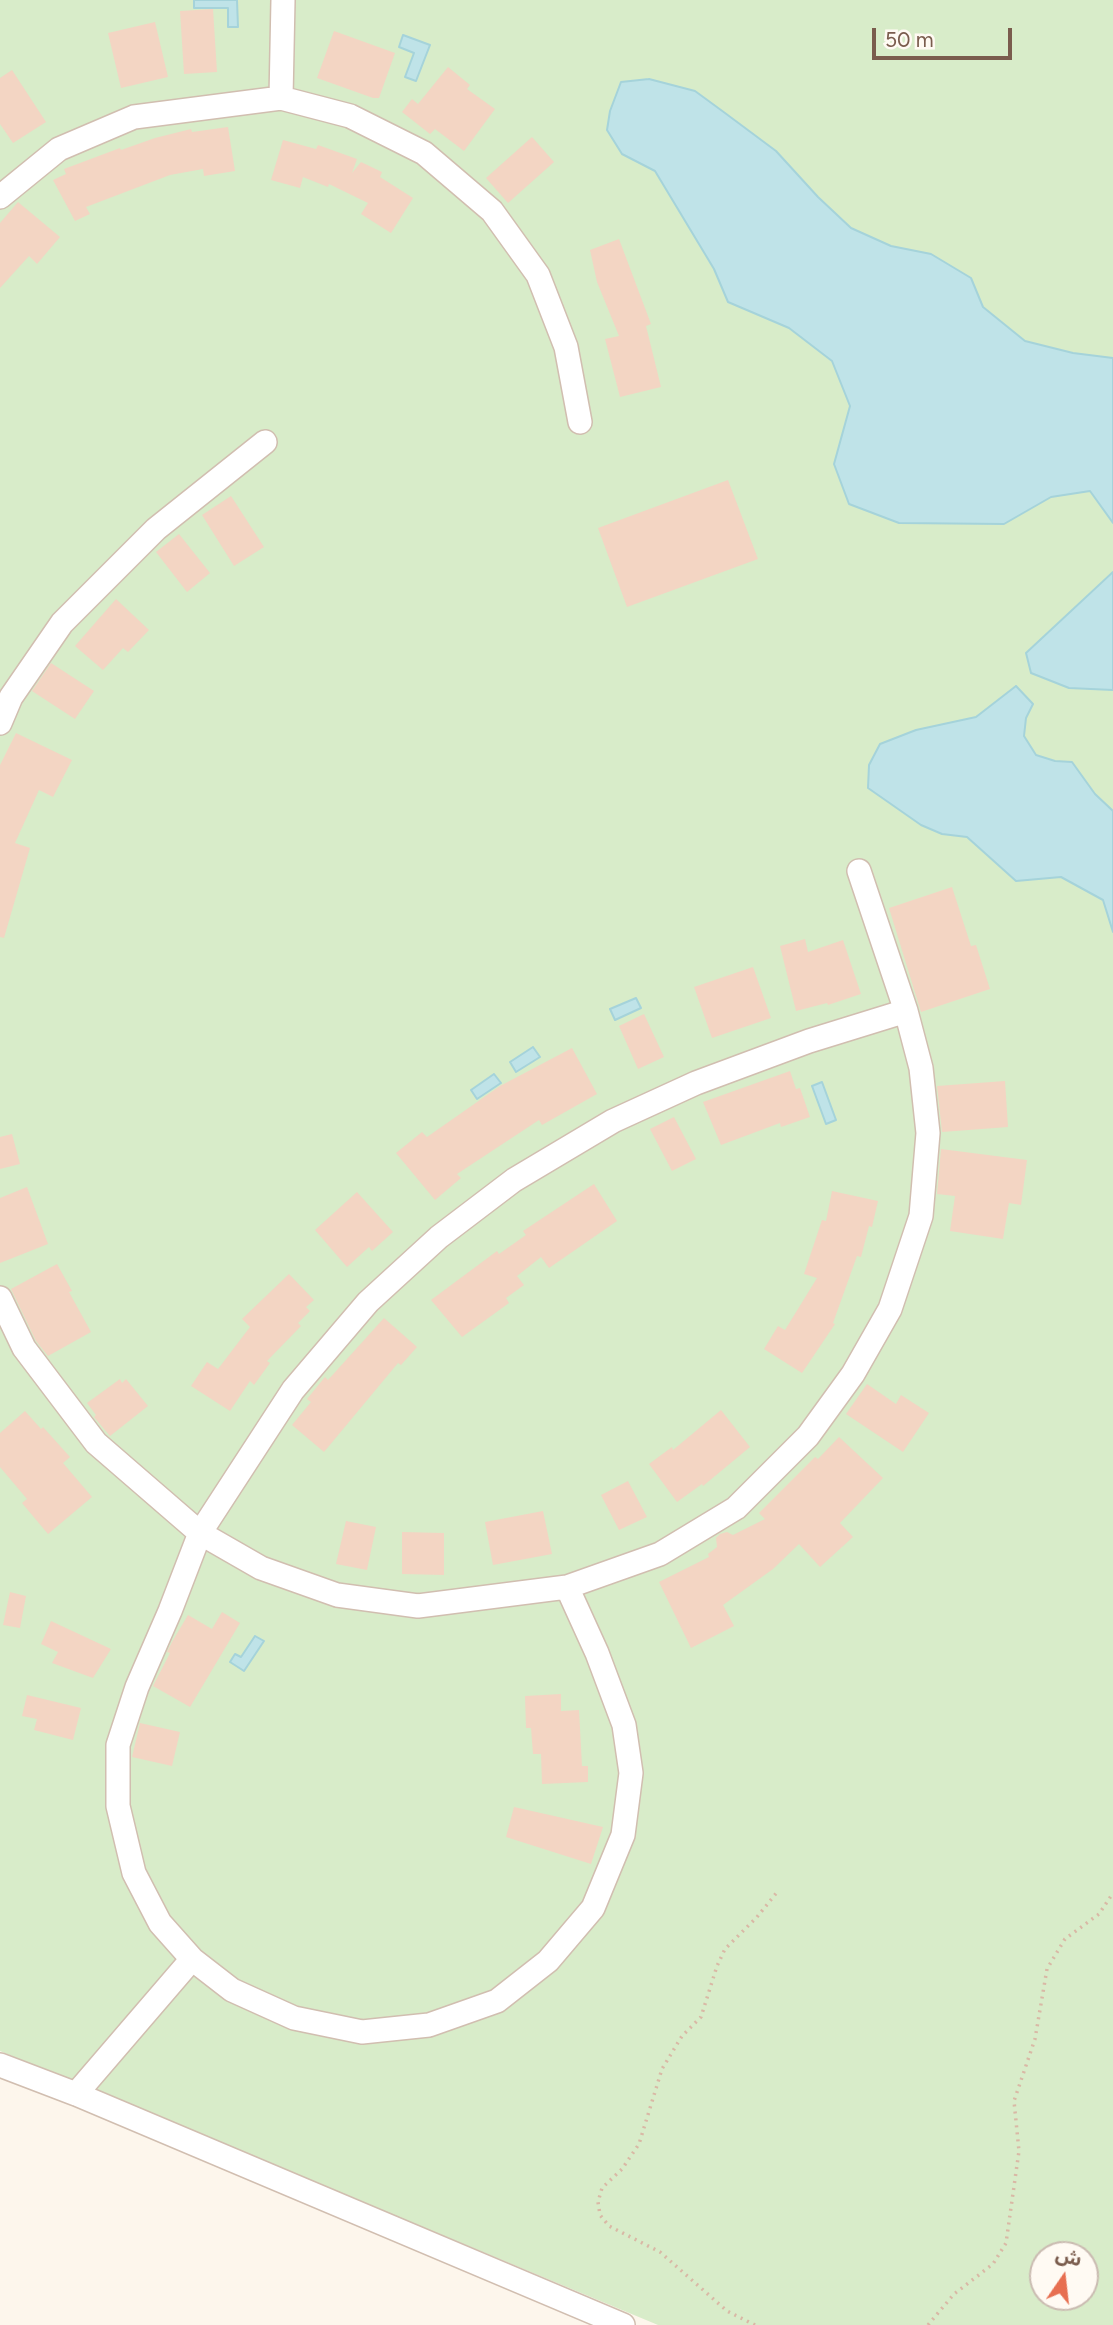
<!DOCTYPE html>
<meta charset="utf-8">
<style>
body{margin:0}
#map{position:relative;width:1113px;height:2325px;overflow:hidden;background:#fdf6ec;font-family:Figtree,"Noto Sans Arabic",sans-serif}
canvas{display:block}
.north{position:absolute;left:1029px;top:2241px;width:70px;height:70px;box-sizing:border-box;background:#fffaf3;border:2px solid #cabbb1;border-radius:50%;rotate:14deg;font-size:19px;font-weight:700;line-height:28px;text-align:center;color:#7a5c4d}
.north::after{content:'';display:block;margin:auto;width:24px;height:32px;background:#e76f51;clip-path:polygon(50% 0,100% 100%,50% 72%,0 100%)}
.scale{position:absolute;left:872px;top:28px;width:140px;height:32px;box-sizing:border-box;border:4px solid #7a5c4d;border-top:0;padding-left:9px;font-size:21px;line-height:24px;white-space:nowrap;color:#7a5c4d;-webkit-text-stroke:5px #fffaf3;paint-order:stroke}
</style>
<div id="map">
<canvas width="1113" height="2325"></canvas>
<div class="north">ش</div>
<div class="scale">50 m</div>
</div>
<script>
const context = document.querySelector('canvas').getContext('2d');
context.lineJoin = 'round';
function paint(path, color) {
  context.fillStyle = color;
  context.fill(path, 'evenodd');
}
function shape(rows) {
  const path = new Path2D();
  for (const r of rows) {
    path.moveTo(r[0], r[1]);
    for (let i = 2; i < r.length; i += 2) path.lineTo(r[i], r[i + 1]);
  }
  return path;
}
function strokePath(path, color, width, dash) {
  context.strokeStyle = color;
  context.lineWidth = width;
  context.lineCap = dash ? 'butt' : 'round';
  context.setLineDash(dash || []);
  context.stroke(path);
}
paint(shape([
 [0,0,1113,0,1113,2325,658,2325,0,2051],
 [1043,2255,1085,2255,1085,2297,1043,2297]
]), '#d8ecc9');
const water = shape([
 [194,0,237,0,238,27,228,27,228,8,194,8,194,0],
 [403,35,430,45,416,81,405,77,414,53,399,47,403,35],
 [649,79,695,91,725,113,776,151,818,197,851,228,891,246,931,254,971,278,983,307,1025,341,1073,353,1113,358,1113,523,1090,491,1051,497,1004,524,899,523,849,504,834,464,850,406,832,361,789,328,728,302,714,269,655,171,622,154,607,130,610,111,621,82,649,79],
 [1113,572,1113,690,1069,688,1031,673,1026,653,1113,572],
 [1016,686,1033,704,1026,718,1024,736,1036,755,1055,761,1072,762,1095,794,1113,811,1113,932,1103,900,1061,877,1016,881,967,837,942,834,921,825,868,788,869,765,880,744,916,730,976,717,1016,686],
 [636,998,641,1008,615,1020,610,1009,636,998],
 [533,1047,540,1057,516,1072,510,1062,533,1047],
 [494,1074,501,1083,477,1099,471,1090,494,1074],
 [822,1082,836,1120,826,1124,812,1086,822,1082],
 [255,1636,264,1641,244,1671,230,1662,235,1654,241,1657,255,1636]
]);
paint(water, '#bfe3e8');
strokePath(water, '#a5d3da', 2);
paint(shape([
 [213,9,217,72,184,74,180,11],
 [155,22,168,77,121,88,108,33],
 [334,31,395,53,379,98,373,98,317,78],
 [448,67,470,85,467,89,495,109,464,151,435,129,430,134,402,112,412,99,418,104],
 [12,70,46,122,13,143,0,124,0,78],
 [228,127,235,171,204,176,203,169,170,175,86,207,90,214,75,221,53,180,66,174,64,169,120,148,121,150,155,138,191,129,192,132],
 [532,137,554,162,508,203,486,178],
 [283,140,316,149,318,145,357,159,352,173,361,162,382,172,380,177,413,198,391,233,361,214,368,203,329,184,328,187,303,177,300,188,271,180],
 [18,202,60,237,37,264,29,256,0,288,0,223],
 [619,239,651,324,646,326,661,387,620,397,605,339,619,336,597,282,590,250],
 [728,480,758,559,627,607,598,528],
 [231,496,264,547,234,566,202,515],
 [179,534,210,573,187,592,156,552],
 [116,599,149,630,128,652,123,648,103,670,75,646],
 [51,663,94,691,75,719,32,691],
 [16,733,72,760,53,797,39,790,15,843,30,848,4,938,0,937,0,765],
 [952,887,971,946,976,945,990,989,921,1012,889,908],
 [805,939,808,952,843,940,861,994,828,1005,827,1003,796,1011,780,946],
 [753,967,771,1018,712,1038,694,987],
 [644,1014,664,1057,638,1069,619,1026],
 [572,1048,597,1094,542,1125,539,1120,457,1174,461,1178,435,1200,396,1153,422,1132,427,1137,500,1086],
 [790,1071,796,1089,800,1088,810,1117,781,1127,780,1123,721,1145,703,1102],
 [1005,1081,1008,1127,942,1132,937,1086],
 [674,1117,696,1159,672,1171,650,1129],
 [12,1134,20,1164,0,1169,0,1137],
 [941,1149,1027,1160,1021,1205,1009,1203,1003,1239,950,1231,955,1196,937,1194],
 [594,1184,617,1221,549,1268,541,1257,517,1276,524,1285,506,1298,509,1303,462,1337,431,1300,497,1251,499,1254,526,1235,523,1231],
 [27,1187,48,1244,0,1263,0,1198],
 [832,1191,878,1201,872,1227,869,1226,861,1257,857,1256,833,1323,835,1324,802,1373,764,1349,778,1326,785,1330,817,1278,804,1274,822,1220,826,1221],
 [357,1192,393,1232,372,1251,369,1247,347,1267,315,1230],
 [57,1264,72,1291,69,1292,91,1332,48,1356,36,1341,11,1289],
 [289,1274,314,1300,306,1307,310,1311,298,1323,301,1326,267,1361,270,1363,254,1385,250,1381,230,1411,191,1386,207,1362,218,1369,250,1327,242,1319],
 [384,1318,417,1347,401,1365,398,1363,324,1452,292,1425,311,1402,307,1399,325,1377,328,1380],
 [120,1379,122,1383,126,1379,148,1406,110,1436,94,1417,96,1415,87,1403],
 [867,1384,896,1404,901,1395,929,1413,903,1452,846,1414],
 [721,1410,750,1447,703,1486,702,1484,677,1502,649,1464,672,1447,673,1450],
 [25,1411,41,1429,43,1427,70,1457,63,1463,92,1497,48,1534,22,1503,27,1499,0,1467,0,1433],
 [839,1437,883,1478,840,1523,853,1537,820,1567,799,1544,773,1569,723,1605,734,1626,691,1648,659,1582,709,1557,708,1554,717,1547,716,1538,720,1534,727,1532,733,1535,765,1519,759,1513,815,1457,818,1459],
 [628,1481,647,1517,619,1530,601,1495],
 [543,1511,552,1554,493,1565,485,1522],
 [346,1521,376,1527,367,1570,336,1564],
 [402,1532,444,1533,444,1575,402,1574],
 [10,1592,26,1596,20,1628,3,1625],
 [222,1612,240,1623,190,1707,153,1686,170,1653,167,1652,172,1642,188,1615,212,1629],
 [51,1621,111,1649,93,1678,52,1663,58,1652,41,1644],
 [561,1694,561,1711,579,1710,582,1766,588,1766,588,1782,542,1784,541,1754,533,1754,531,1728,526,1728,525,1696],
 [27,1695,81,1708,73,1740,34,1730,37,1719,22,1716],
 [140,1723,180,1732,172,1766,132,1757],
 [514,1807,603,1827,591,1864,506,1837]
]), '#f3d5c3');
const minor = shape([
 [281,98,283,0],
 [0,197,59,149,134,117,281,98,350,116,424,153,492,211,538,275,566,347,580,422],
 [0,723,11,697,62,623,156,529,265,442],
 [0,1298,24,1348,96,1443,200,1533,261,1568,337,1595,418,1606,567,1587,660,1554,736,1508,808,1436,853,1374,890,1309,921,1216,928,1133,921,1068,906,1011,859,871],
 [567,1587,597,1653,624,1725,631,1773,623,1835,593,1908,548,1961,497,2001,429,2025,362,2032,294,2018,232,1990,192,1959,160,1923,134,1873,118,1806,118,1745,137,1687,170,1611,200,1533,293,1390,368,1302,439,1237,514,1180,613,1121,696,1083,809,1041,906,1011],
 [0,2065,76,2094,623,2325],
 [76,2094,192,1959]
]);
strokePath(minor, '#d1beb0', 26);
strokePath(shape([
 [755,2325,727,2311,660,2252,609,2226,600,2215,598,2202,602,2188,622,2169,639,2144,662,2069,682,2036,701,2017,717,1966,725,1949,757,1917,778,1891],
 [928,2325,954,2294,993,2264,1006,2243,1019,2151,1014,2101,1035,2039,1047,1969,1065,1939,1099,1914,1113,1893]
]), '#d9b8a5', 3.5, [2, 5]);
strokePath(minor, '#fff', 23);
</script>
